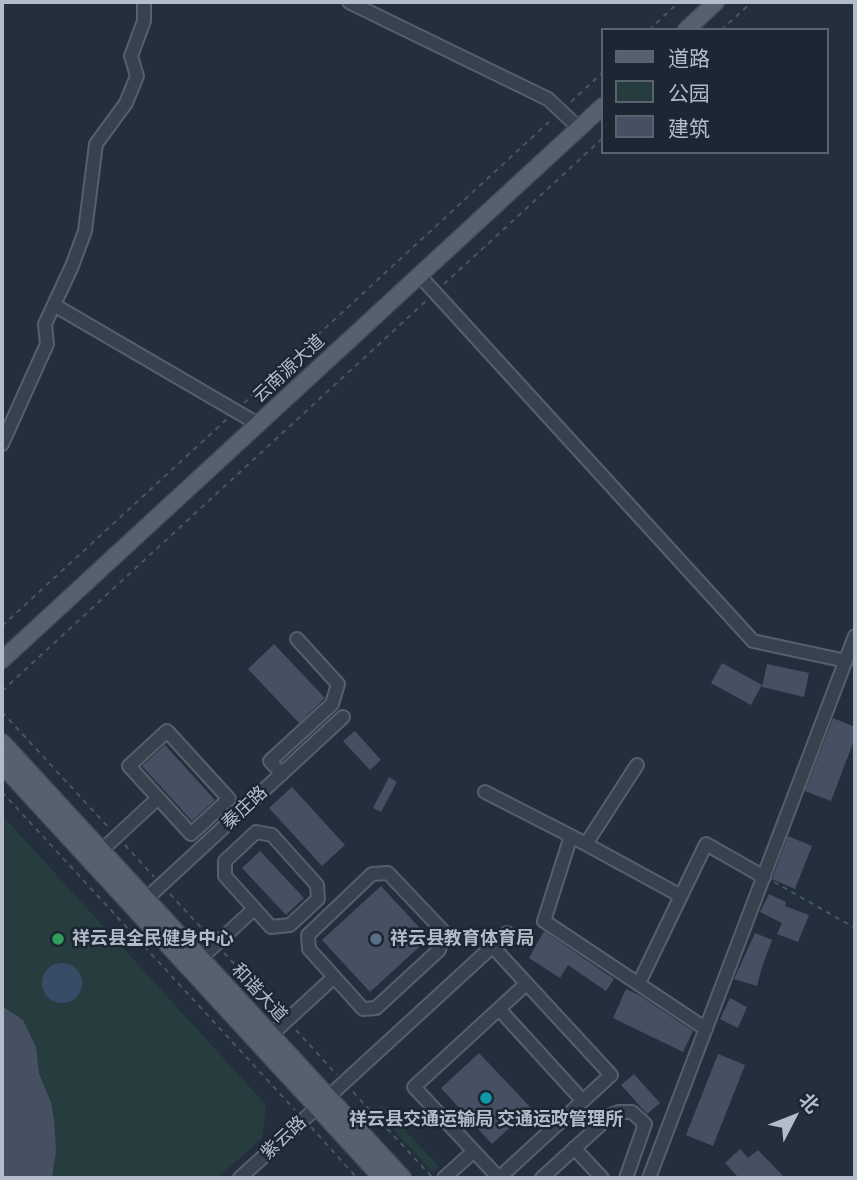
<!DOCTYPE html>
<meta charset="utf-8">
<style>
body{margin:0}
#map{position:relative;width:857px;height:1180px;overflow:hidden;background:#242f3e;font-family:"IBM Plex Sans","Noto Sans SC",sans-serif}
canvas{display:block}
.frame{position:absolute;inset:0;border:4px solid #b4bcc9;pointer-events:none}
.legend{position:absolute;left:601px;top:28px;width:228px;height:126px;box-sizing:border-box;background:#1d2633;border:2px solid #59626f;margin:0;padding:9px 12px;list-style:none;font-size:21px;color:#b4bcc9}
.legend li{display:flex;align-items:center;gap:14px;height:35px}
.legend b{width:35px;border:2px solid #59626f}
.north{position:absolute;left:759px;top:1082px;width:70px;height:70px;-webkit-text-stroke:5px #1d2633;paint-order:stroke;rotate:48deg;font-size:19px;font-weight:700;line-height:28px;text-align:center;color:#b4bcc9}
.north::after{content:'';display:block;margin:auto;width:24px;height:32px;background:#b4bcc9;clip-path:polygon(50% 0,100% 100%,50% 72%,0 100%)}
</style>
<div id="map">
<canvas width="857" height="1180"></canvas>
<div class="frame"></div>
<ul class="legend">
<li><b style="height:9px;background:#56606e"></b>道路</li>
<li><b style="height:19px;background:#263c3f"></b>公园</li>
<li><b style="height:19px;background:#455162"></b>建筑</li>
</ul>
<div class="north">北</div>
</div>
<script>
const context = document.querySelector('canvas').getContext('2d');
context.lineJoin = 'round';
function paint(path, color) {
  context.fillStyle = color;
  context.fill(path, 'evenodd');
}
function shape(rows) {
  const path = new Path2D();
  for (const r of rows) {
    if (r.length === 3) {
      path.moveTo(r[0] + r[2], r[1]);
      path.arc(r[0], r[1], r[2], 0, 2 * Math.PI);
      continue;
    }
    path.moveTo(r[0], r[1]);
    for (let i = 2; i < r.length; i += 2) path.lineTo(r[i], r[i + 1]);
  }
  return path;
}
function strokePath(path, color, width, dash) {
  context.strokeStyle = color;
  context.lineWidth = width;
  context.lineCap = dash ? 'butt' : 'round';
  context.setLineDash(dash || []);
  context.stroke(path);
}
function drawText(font, color, halo, rows, align = 'center') {
  context.font = font + ' "IBM Plex Sans","Noto Sans SC",sans-serif';
  context.lineWidth = 5;
  context.setLineDash([]);
  context.textBaseline = 'middle';
  context.strokeStyle = halo;
  context.fillStyle = color;
  for (const [text, x, y, turn = 0] of rows) {
    context.save();
    context.translate(x, y);
    context.rotate((+turn || 0) * Math.PI / 180);
    context.textAlign = isNaN(turn) ? turn : align;
    if (halo) context.strokeText(text, 0, 0);
    context.fillText(text, 0, 0);
    context.restore();
  }
}
paint(shape([
 [2,815,266,1105,262,1138,218,1178,2,1178],
 [382,1105,439,1167,433,1173,376,1110]
]), '#263c3f');
paint(shape([
 [62,983,20]
]), '#394c67');
paint(shape([
 [274,644,325,698,299,723,248,669],
 [722,663,762,685,751,705,711,683],
 [767,664,809,673,804,697,762,687],
 [833,718,855,727,855,738,831,801,805,791],
 [355,731,381,760,370,770,343,741],
 [165,745,215,800,192,821,142,766],
 [389,777,397,782,381,812,373,808],
 [292,787,345,845,322,866,269,808],
 [788,836,812,846,795,889,772,879],
 [260,851,304,898,286,915,242,868],
 [381,886,429,938,370,992,322,940],
 [769,894,786,902,785,906,809,915,798,942,777,934,782,923,760,912],
 [544,931,614,979,606,991,568,965,560,978,529,958],
 [755,933,772,940,762,967,757,986,734,979],
 [626,989,639,995,693,1031,683,1052,613,1018],
 [730,998,747,1007,738,1028,720,1019],
 [2,1006,23,1020,36,1047,39,1073,51,1103,54,1119,56,1151,52,1178,2,1178],
 [479,1053,531,1108,492,1144,441,1088],
 [718,1054,745,1065,713,1146,686,1135],
 [634,1074,660,1103,647,1114,621,1085],
 [740,1149,748,1158,758,1150,785,1178,739,1178,725,1163]
]), '#455162');
const minor = shape([
 [349,2,548,99,579,128],
 [419,275,753,641,846,661],
 [54,305,258,424],
 [2,444,47,344,45,324,72,266,85,231,96,144,126,103,137,76,131,56,144,21,144,2],
 [167,731,229,799,191,834,129,766,167,731],
 [282,774,270,761,332,704,338,684,297,639],
 [485,792,571,836,681,896],
 [256,832,272,835,317,885,318,899,290,925,271,927,225,876,225,861,256,832],
 [571,836,544,921,706,1029],
 [586,844,637,765],
 [102,850,158,798],
 [388,873,444,932,439,950,376,1008,363,1009,309,949,308,935,372,874,388,873],
 [146,899,343,717],
 [492,946,611,1075,499,1178,414,1087,526,984],
 [201,958,254,909],
 [639,983,706,844,764,877],
 [499,1009,583,1101],
 [271,1035,333,978],
 [574,1148,602,1178],
 [240,1178,507,933],
 [444,1178,474,1151],
 [542,1178,611,1115,618,1112,632,1112,645,1124,626,1178],
 [649,1178,855,636]
]);
const major = shape([
 [686,30,716,2],
 [2,660,603,106],
 [2,742,403,1178],
 [2,765,382,1178]
]);
strokePath(minor, '#565f6c', 16);
strokePath(major, '#414a57', 19);
strokePath(shape([
 [649,30,679,2],
 [721,30,752,2],
 [571,102,603,72],
 [444,284,603,138],
 [244,403,551,120],
 [2,626,227,419],
 [2,691,427,300],
 [2,712,109,828],
 [2,792,295,1110],
 [125,845,154,877],
 [774,882,855,928],
 [170,894,209,936],
 [224,953,278,1010],
 [296,1030,337,1075],
 [353,1092,432,1177],
 [311,1127,357,1178]
]), '#44595c', 2, [5, 5]);
strokePath(minor, '#38414e', 12);
strokePath(major, '#56606e', 16);
for (const [x, y, r, color] of [
 [58,939,7,"#2e9e5b"],
 [376,939,7,"#5c6f8a"],
 [486,1098,7,"#0f9aa8"]
]) {
  const dot = new Path2D();
  dot.arc(x, y, r, 0, 2 * Math.PI);
  context.fillStyle = color;
  context.fill(dot);
  strokePath(dot, '#1d2633', 2.5);
}
drawText('18px', '#b4bcc9', '#1d2633', [
 ["云南源大道",289,369,-43],
 ["秦庄路",245,808,-43],
 ["和谐大道",259,993,47],
 ["紫云路",284,1138,-43]
]);
drawText('bold 18px', '#b4bcc9', '#1d2633', [
 ["祥云县全民健身中心",72,939],
 ["祥云县教育体育局",390,939],
 ["祥云县交通运输局 交通运政管理所",486,1120,"center"]
], 'left');
</script>
